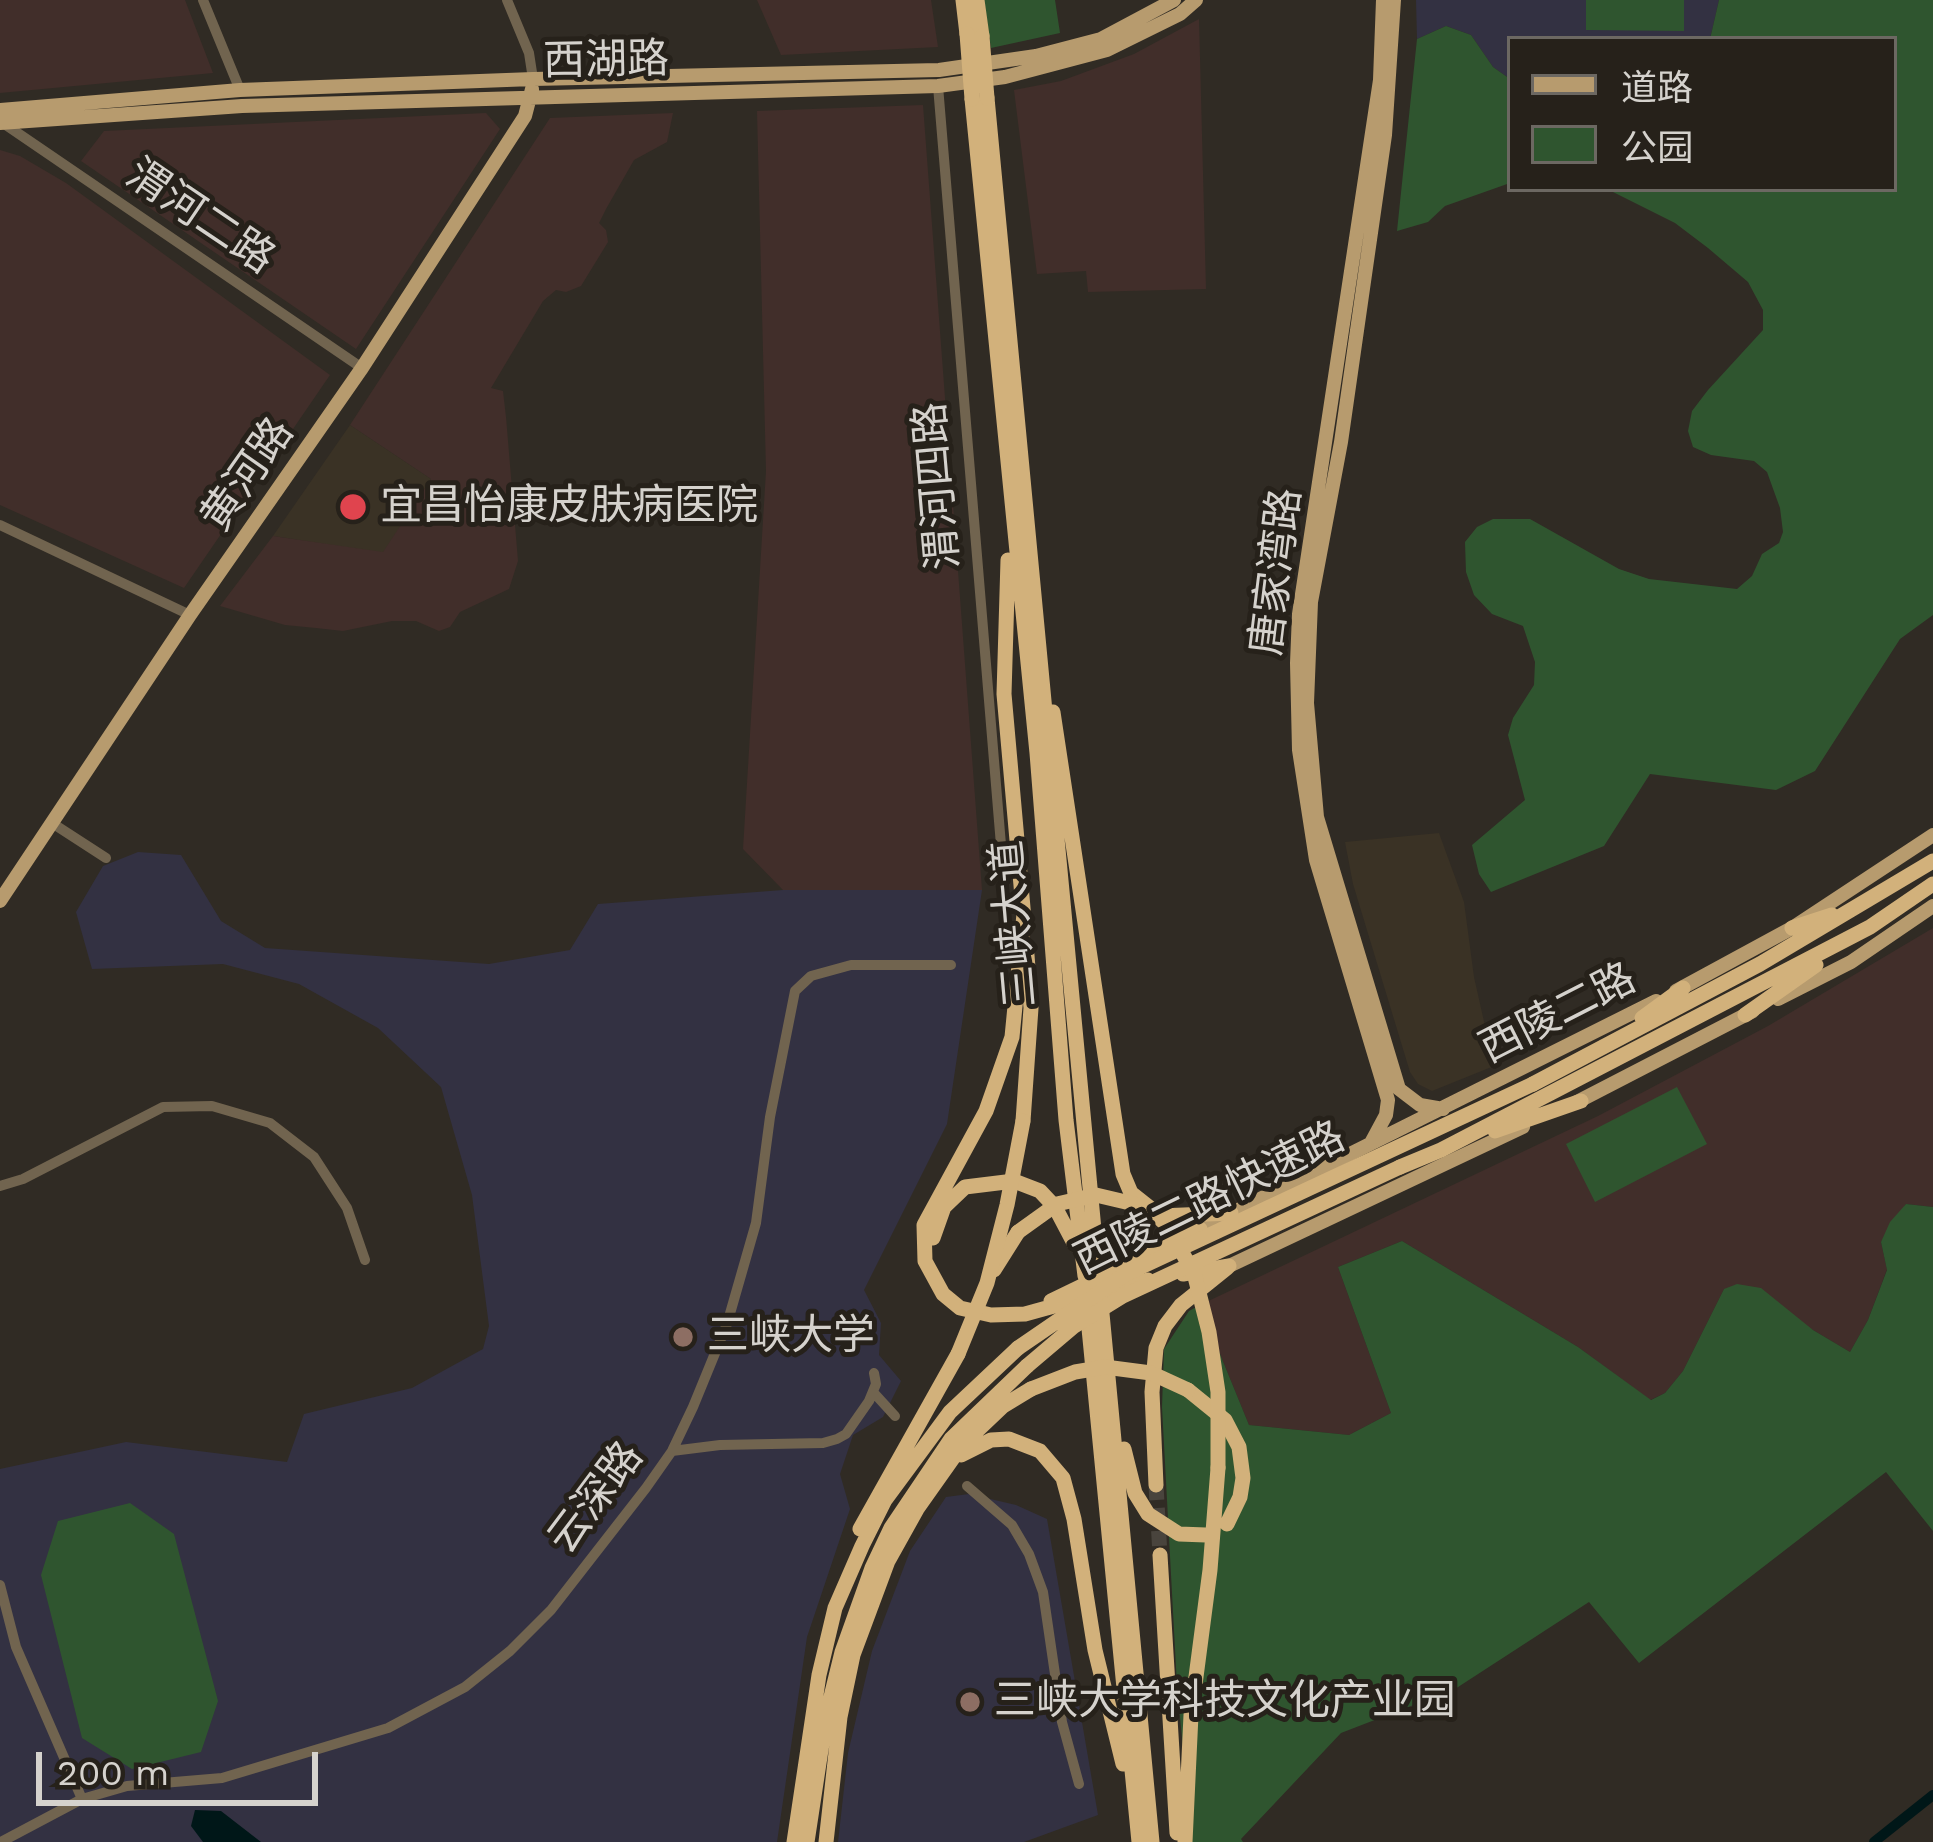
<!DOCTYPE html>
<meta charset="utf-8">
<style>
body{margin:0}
#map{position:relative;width:1933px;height:1842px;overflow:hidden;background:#302b24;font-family:"Work Sans","Noto Sans SC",sans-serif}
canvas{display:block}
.legend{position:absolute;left:1507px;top:36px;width:390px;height:156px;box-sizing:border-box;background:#26211a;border:3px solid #6c6862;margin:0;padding:15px 21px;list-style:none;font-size:36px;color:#d5d2cd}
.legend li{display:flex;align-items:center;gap:24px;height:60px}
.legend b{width:60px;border:3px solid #6c6862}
.scale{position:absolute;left:36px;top:1752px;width:282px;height:54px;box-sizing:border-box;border:6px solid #d5d2cd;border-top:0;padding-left:15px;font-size:36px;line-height:42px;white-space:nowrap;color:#d5d2cd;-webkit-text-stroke:9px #26211a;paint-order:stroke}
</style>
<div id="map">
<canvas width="1933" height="1842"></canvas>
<ul class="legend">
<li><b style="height:15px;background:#b79b6e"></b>道路</li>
<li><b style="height:33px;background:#2f552f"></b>公园</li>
</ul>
<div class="scale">200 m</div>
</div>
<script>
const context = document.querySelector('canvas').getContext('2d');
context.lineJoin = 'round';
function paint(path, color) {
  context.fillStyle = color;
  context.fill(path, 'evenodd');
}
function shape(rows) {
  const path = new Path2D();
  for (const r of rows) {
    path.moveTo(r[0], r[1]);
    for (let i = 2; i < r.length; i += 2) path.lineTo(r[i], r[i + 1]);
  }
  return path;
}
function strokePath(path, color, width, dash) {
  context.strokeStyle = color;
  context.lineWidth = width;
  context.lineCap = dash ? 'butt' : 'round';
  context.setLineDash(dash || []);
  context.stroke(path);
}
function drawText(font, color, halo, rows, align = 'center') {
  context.font = font + ' "Work Sans","Noto Sans SC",sans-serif';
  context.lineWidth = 10;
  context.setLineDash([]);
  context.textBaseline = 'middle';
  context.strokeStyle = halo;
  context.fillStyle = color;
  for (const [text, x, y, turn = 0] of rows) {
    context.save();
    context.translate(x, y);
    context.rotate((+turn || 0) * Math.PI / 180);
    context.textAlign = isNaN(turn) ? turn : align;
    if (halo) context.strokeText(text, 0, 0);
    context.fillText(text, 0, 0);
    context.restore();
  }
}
paint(shape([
 [350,425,431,479,383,553,273,536],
 [1439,833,1464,902,1474,977,1494,1066,1432,1091,1418,1084,1410,1072,1353,884,1345,842]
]), '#3a3225');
paint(shape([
 [0,0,185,0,213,73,0,93],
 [757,0,931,0,938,47,781,55],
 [1199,19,1206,289,1088,292,1086,271,1037,274,1014,90,1061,81,1134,54],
 [923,105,982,890,783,890,743,849,766,471,757,111],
 [486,113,500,129,356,349,81,161,104,131],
 [673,113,667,142,634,160,606,209,599,223,606,230,608,242,581,286,566,292,556,290,543,301,491,388,503,391,506,417,518,561,509,589,460,612,450,627,439,631,416,621,392,621,343,631,316,628,285,625,220,606,273,536,383,552,431,479,350,425,550,118],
 [0,150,20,156,66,183,330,375,184,588,0,505],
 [1933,928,1933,1207,1906,1204,1881,1242,1887,1269,1868,1320,1850,1352,1813,1330,1724,1289,1683,1371,1665,1393,1650,1400,1578,1347,1402,1241,1338,1267,1391,1413,1349,1435,1249,1425,1200,1305,1598,1116,1768,1026]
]), '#412e2a');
paint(shape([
 [1416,0,1719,0,1710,39,1510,39,1510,79,1493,67,1471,35,1446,26,1417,39],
 [138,852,181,855,221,921,265,948,489,964,570,950,598,904,783,890,982,890,947,1124,864,1290,881,1323,879,1355,901,1381,883,1417,853,1435,840,1474,850,1509,807,1637,777,1842,0,1842,0,1469,126,1442,287,1462,304,1414,412,1388,483,1349,489,1326,472,1195,441,1087,378,1028,299,984,223,964,92,969,76,912,103,866],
 [969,1494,1016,1505,1047,1519,1098,1815,1024,1842,838,1842,848,1753,872,1651,910,1551,946,1497]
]), '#333142');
paint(shape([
 [984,0,1055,0,1060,33,991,48],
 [1586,0,1684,0,1684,31,1586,30],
 [1719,0,1933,0,1933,615,1900,639,1815,771,1776,790,1650,774,1604,846,1491,892,1479,874,1472,845,1525,800,1508,735,1513,718,1534,685,1535,662,1523,626,1492,614,1474,595,1466,572,1465,542,1477,527,1493,519,1530,519,1619,569,1649,579,1737,589,1752,576,1762,554,1779,543,1783,532,1780,508,1767,472,1754,461,1711,455,1693,447,1688,431,1692,411,1708,390,1763,330,1763,310,1748,282,1708,248,1675,223,1607,189,1894,189,1894,39,1710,39],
 [1446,26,1471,35,1493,67,1510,79,1510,183,1445,206,1428,222,1397,231,1417,39],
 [1677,1087,1707,1144,1595,1202,1566,1144],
 [1906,1204,1933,1207,1933,1531,1886,1472,1639,1663,1589,1602,1455,1689,1341,1733,1241,1839,1243,1842,1192,1842,1177,1686,1162,1407,1164,1349,1189,1311,1200,1305,1249,1425,1349,1435,1391,1413,1338,1267,1402,1241,1578,1347,1651,1400,1665,1393,1683,1371,1724,1289,1737,1284,1761,1288,1813,1330,1850,1352,1868,1320,1887,1270,1881,1242,1890,1222],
 [130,1503,174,1534,218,1701,201,1752,132,1769,82,1738,41,1575,58,1521]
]), '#2f552f');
paint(shape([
 [195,1810,221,1811,261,1842,203,1842,191,1826]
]), '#001718');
strokePath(shape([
 [1874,1842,1933,1795]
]), '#001718', 10);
strokePath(shape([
 [1156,1485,1160,1555]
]), '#49443d', 15, [15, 8]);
strokePath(shape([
 [203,0,240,90],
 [507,0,529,53,533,79],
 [938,86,1004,881],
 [3,123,362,368],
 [0,525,190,615],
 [52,823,106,858],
 [0,1186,23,1179,163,1107,212,1106,270,1123,314,1157,347,1208,365,1260],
 [874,1393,895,1416],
 [672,1451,720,1445,823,1443,837,1439,846,1434,869,1401,876,1384,874,1373],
 [967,1486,1012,1525,1029,1554,1043,1592,1062,1722,1079,1784],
 [0,1585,16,1647,82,1799],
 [1,1842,82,1799,127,1786,222,1778,388,1728,465,1687,510,1651,551,1610,646,1488,672,1451,693,1407,727,1324,756,1223,770,1117,795,991,811,976,851,965,951,965]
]), '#71644f', 10);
strokePath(shape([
 [1394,0,1385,135,1341,442,1311,602,1307,703,1317,817,1399,1089,1420,1105,1443,1109],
 [0,110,240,90,533,79,939,70,1036,56,1101,39,1174,0],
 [0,123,242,106,938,86,1005,77,1107,50,1180,14,1196,0],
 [0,901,190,615,362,368,525,116,532,89],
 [1676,991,1792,928,1933,835],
 [1778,999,1851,962,1933,906],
 [1575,1103,1753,1011],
 [1372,1141,1386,1115,1388,1100,1316,860,1299,750,1297,663,1299,614,1380,80,1383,0],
 [1200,1229,1656,1001],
 [1229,1266,1523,1127]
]), '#b79b6e', 14);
strokePath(shape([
 [963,0,967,34],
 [977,0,982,36],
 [987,98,1098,1272],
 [972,99,1037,753,1066,1120,1085,1276],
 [1008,560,1004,694,1024,919],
 [1053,712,1123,1174,1131,1193,1160,1216,1231,1213],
 [1024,914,1012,1037,986,1111,924,1225,925,1261,943,1294,960,1308,991,1315,1025,1314,1148,1280],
 [1792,928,1832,915],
 [1745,1015,1816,965],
 [1642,1018,1683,988],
 [1533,1084,1760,964,1933,861],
 [1023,1121,1031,1008,1027,955],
 [1495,1131,1581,1101],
 [1400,1167,1441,1150,1870,927,1933,884],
 [933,1238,944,1207,965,1187,1014,1181,1040,1191,1055,1207,1075,1245],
 [994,1270,1018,1232],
 [1183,1274,1229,1266],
 [1051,1301,1200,1229],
 [1101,1303,1152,1842],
 [1087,1308,1139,1842],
 [1188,1390,1225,1420,1239,1447,1243,1478,1240,1497,1227,1524],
 [1124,1449,1135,1493,1148,1514,1179,1534,1206,1535],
 [961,1455,991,1440,1009,1439,1040,1451,1063,1478,1074,1519,1095,1650,1123,1764],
 [1156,1485,1152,1392,1156,1348,1165,1326,1181,1305,1227,1268],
 [860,1529,958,1354],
 [1160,1555,1177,1833],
 [794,1842,819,1675,835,1608,862,1546,885,1500,950,1412,1018,1348],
 [807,1842,826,1717,842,1652,872,1568,891,1528,951,1439,1027,1366],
 [826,1842,840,1717,853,1655,888,1561,917,1509,963,1444,1003,1406,1031,1389],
 [1185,1842,1191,1715,1210,1570,1218,1468]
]), '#d2b17b', 15);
strokePath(shape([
 [967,34,972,99],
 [982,36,987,98],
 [1018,1232,1057,1204,1096,1195,1147,1207,1169,1227,1195,1277,1209,1332,1218,1392,1218,1468],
 [1018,1348,1126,1274,1533,1084],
 [958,1354,987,1283,1007,1205,1023,1121],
 [1027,1366,1073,1327,1123,1296,1400,1167],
 [1031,1389,1075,1372,1105,1367,1151,1373,1188,1390]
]), '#d2b17b', 15);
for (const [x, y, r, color] of [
 [353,507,15,"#e0444e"],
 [683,1337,12,"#8d6e63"],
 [970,1702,12,"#8d6e63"]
]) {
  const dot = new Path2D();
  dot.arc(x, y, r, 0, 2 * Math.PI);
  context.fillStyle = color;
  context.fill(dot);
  strokePath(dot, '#26211a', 4.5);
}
drawText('42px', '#d5d2cd', '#26211a', [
 ["西湖路",606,61,-1],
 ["渭河二路",200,217,34],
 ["黄河路",248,475,-55],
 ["渭河四路",938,486,-95],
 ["唐家湾路",1277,572,-83],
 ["三峡大道",1015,924,-95],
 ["西陵二路",1558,1014,-27],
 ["西陵二路快速路",1210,1199,-26],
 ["云深路",596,1498,-53]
]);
drawText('42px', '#d5d2cd', '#26211a', [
 ["宜昌怡康皮肤病医院",380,507],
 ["三峡大学",707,1337],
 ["三峡大学科技文化产业园",994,1702]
], 'left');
</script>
